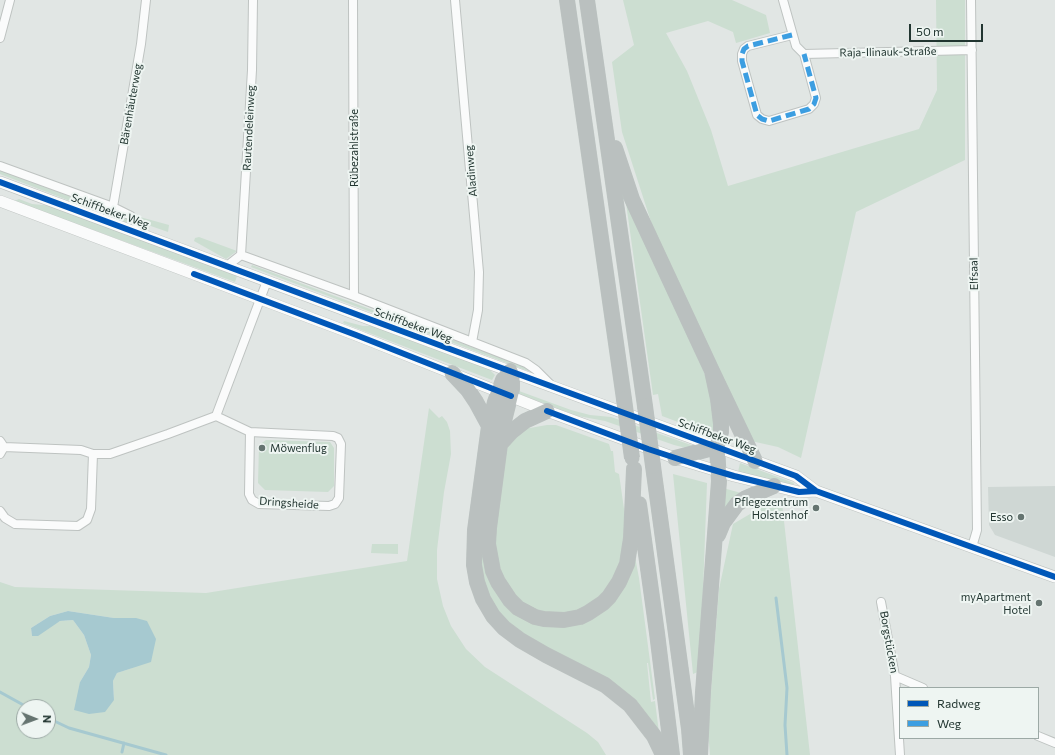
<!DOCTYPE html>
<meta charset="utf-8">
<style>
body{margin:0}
#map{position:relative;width:1055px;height:755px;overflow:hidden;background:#e1e6e4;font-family:Commissioner,sans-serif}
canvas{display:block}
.legend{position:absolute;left:899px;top:687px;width:140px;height:52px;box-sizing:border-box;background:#eef5f2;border:1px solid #9ca9a5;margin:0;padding:5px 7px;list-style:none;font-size:12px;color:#223631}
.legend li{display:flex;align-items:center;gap:8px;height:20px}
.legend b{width:20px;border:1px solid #9ca9a5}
.north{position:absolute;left:16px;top:699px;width:40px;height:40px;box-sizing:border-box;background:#eef5f2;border:1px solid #9ca9a5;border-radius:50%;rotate:91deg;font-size:11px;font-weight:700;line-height:16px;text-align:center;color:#223631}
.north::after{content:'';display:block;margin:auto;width:14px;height:18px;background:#657470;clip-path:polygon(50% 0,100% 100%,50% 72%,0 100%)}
.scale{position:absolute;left:909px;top:24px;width:74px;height:18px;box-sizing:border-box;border:2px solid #223631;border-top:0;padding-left:5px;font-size:12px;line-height:14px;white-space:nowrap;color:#223631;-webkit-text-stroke:3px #eef5f2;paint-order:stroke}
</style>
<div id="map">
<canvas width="1055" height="755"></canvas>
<ul class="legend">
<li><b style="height:5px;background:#0057b8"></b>Radweg</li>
<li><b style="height:5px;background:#3c9ee1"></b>Weg</li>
</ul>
<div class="north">N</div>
<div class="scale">50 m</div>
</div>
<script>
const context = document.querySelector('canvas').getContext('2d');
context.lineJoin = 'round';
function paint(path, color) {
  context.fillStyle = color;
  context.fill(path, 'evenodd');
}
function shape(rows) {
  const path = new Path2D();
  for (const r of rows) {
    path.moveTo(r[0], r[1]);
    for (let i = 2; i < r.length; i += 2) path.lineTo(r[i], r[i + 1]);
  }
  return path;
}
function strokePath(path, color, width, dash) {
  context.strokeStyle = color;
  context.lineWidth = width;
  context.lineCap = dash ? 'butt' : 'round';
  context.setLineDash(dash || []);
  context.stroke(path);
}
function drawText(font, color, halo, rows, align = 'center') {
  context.font = font + ' Commissioner,sans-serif';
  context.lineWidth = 4;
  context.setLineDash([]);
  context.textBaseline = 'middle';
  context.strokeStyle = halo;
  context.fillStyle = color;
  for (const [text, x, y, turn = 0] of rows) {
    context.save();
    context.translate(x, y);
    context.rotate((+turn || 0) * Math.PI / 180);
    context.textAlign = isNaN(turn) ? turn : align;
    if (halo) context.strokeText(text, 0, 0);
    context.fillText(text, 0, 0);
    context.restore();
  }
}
paint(shape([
 [1055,486,1055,557,995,535,989,525,988,487]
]), '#cfd7d4');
paint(shape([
 [623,0,732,0,766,15,770,33,736,43,733,32,708,21,666,33,687,71,711,130,728,186,919,129,937,90,936,0,965,0,965,160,856,212,801,458,778,447,751,441,654,231,622,132,612,62,634,45],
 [0,170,132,220,130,224,0,174],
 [627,195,710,386,714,430,713,433,697,429,662,416,658,394,653,395,625,196],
 [19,199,32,204,53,206,237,276,235,282,14,201],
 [140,217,169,225,168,232,148,225],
 [199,237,237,251,226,259,194,241,195,238],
 [252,265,528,368,528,371,251,267],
 [344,321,363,326,375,326,489,369,495,375,492,380,343,323],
 [519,391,571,410,590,415,611,417,694,446,686,448,674,445,605,421,578,416,519,394],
 [429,408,439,418,442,416,447,422,450,431,451,454,444,492,437,550,437,579,443,606,451,626,466,649,485,667,587,733,598,742,606,755,0,755,0,582,15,587,206,593,407,561],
 [68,611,114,618,136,618,132,668,117,673,113,681,114,700,80,682,89,667,91,655,84,635,73,620,60,621,32,636,31,628,50,616],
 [24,707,48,707,48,731,24,731],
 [526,425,530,428,547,425,556,425,609,444,611,451,613,451,615,472,619,474,624,509,624,530,621,556,617,571,611,583,602,595,585,608,575,611,553,614,534,609,522,602,512,592,504,579,499,565,496,553,496,523,507,444],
 [266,440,330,442,334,448,334,486,328,492,265,490,258,483,259,445],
 [740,463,794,483,793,485,738,472],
 [673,474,707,483,700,671,693,674],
 [723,488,741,493,724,510],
 [782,503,810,755,710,755,708,731,719,589,733,524,762,507],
 [485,522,512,608,577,622,635,557,639,578,655,699,653,700,648,663,647,663,651,702,655,701,659,733,560,656,508,624,487,595,480,566],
 [372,544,398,544,398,554,371,553]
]), '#ccded1');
paint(shape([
 [68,611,114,618,136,618,147,621,156,639,151,662,117,673,113,681,114,700,105,712,89,714,74,710,80,682,89,667,91,655,84,635,73,620,60,621,38,636,32,636,31,628,50,616]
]), '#a6c9d0');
strokePath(shape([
 [776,598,787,688,785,725,787,755],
 [0,692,27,707],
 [48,718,69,728,166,755],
 [122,752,124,743]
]), '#a6c9d0', 3);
const minor = shape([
 [353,0,354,296],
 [455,0,479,272,478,310,472,342],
 [783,0,796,46,804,54,816,98,814,104,809,109,769,121,762,119,757,115,742,61,742,54,744,49,748,46,792,35],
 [971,0,977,530,972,547],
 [0,38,10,0],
 [804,54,972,50],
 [0,166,113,207,131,216,145,235],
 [113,207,141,44,146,0],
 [241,255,252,70,253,0],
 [227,266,241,255,354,296,526,363,536,370,550,384],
 [216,416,250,432,333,436,338,438,341,444,339,498,335,504,329,506,259,504,252,500,249,494,250,432],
 [0,441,4,447,81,450,93,454,110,454,168,434,216,416,267,281],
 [0,454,4,447],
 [0,511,5,518,15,524,78,526,87,520,91,509,93,454],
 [881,602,895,676,900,755],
 [895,676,923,688],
 [1038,736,1055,743]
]);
const secondary = shape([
 [0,182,458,352,796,476,816,491,1055,577],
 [0,201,356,335,547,411,675,458,734,476,799,492,816,491]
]);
const motorway = shape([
 [567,0,624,399],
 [587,0,645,406],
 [615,148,632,199,712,371,755,461],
 [452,373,468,390,476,402,489,426],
 [501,443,511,432,525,421,547,411],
 [675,458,717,447],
 [653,466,689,729,691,755],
 [634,469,631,538,627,564,619,582,609,597,603,603,588,613,580,617,564,620,544,619,535,617,518,608,510,600,498,582,493,571,488,544,489,528,502,429,512,389,512,377,510,371,503,380,495,402,489,426,475,530,474,565,477,582,483,599,493,616,504,628,520,640,546,655,605,685,630,705,654,736,663,755],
 [639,504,657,633,672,755],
 [718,535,723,523,737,504,746,498,774,486],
 [700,755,703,692,719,481,717,447,721,432,721,424,718,399,712,371]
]);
strokePath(minor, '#bec3c1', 10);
strokePath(secondary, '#bec3c1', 12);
strokePath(motorway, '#bcc3c1', 16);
strokePath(minor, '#fafbfb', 8);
strokePath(secondary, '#fafbfb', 11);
strokePath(motorway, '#bac0bf', 15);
const motorwayBridge = shape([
 [624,399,632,458],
 [645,406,653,466]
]);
strokePath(motorwayBridge, '#bcc3c1', 16, []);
strokePath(motorwayBridge, '#bac0bf', 15);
strokePath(shape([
 [792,35,748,46,744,49,742,54,742,61,757,115,762,119,769,121,809,109,814,104,816,98,804,54]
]), '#3c9ee1', 5, [10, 5]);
strokePath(shape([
 [0,182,458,352,796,476,816,491,1055,577],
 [194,274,356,335,511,396],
 [547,411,648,449,700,466,734,476,799,492,816,491]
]), '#0057b8', 6);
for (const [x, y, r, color] of [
 [262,448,4,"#657470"],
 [816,508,4,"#657470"],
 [1021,517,4,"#657470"],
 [1039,603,4,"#657470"]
]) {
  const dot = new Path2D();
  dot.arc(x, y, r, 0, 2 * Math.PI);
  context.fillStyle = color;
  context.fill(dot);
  strokePath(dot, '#eef5f2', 1.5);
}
drawText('11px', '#223631', '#eef5f2', [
 ["Raja-Ilinauk-Straße",888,52,-1],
 ["Bärenhäuterweg",131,104,-80],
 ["Rautendeleinweg",249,128,-87],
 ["Rübezahlstraße",354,148,-90],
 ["Aladinweg",471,171,-95],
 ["Schiffbeker Weg",110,211,20],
 ["Elfsaal",974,274,-91],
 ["Schiffbeker Weg",413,325,20],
 ["Schiffbeker Weg",717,436,20],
 ["Dringsheide",289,503,4],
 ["Borgstücken",889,642,80]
]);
drawText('11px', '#223631', '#eef5f2', [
 ["Möwenflug",270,448,"left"],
 ["Pflegezentrum",808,502],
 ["Holstenhof",808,515],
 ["Esso",1013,517],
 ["myApartment",1031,597],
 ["Hotel",1031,610]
], 'right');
</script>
